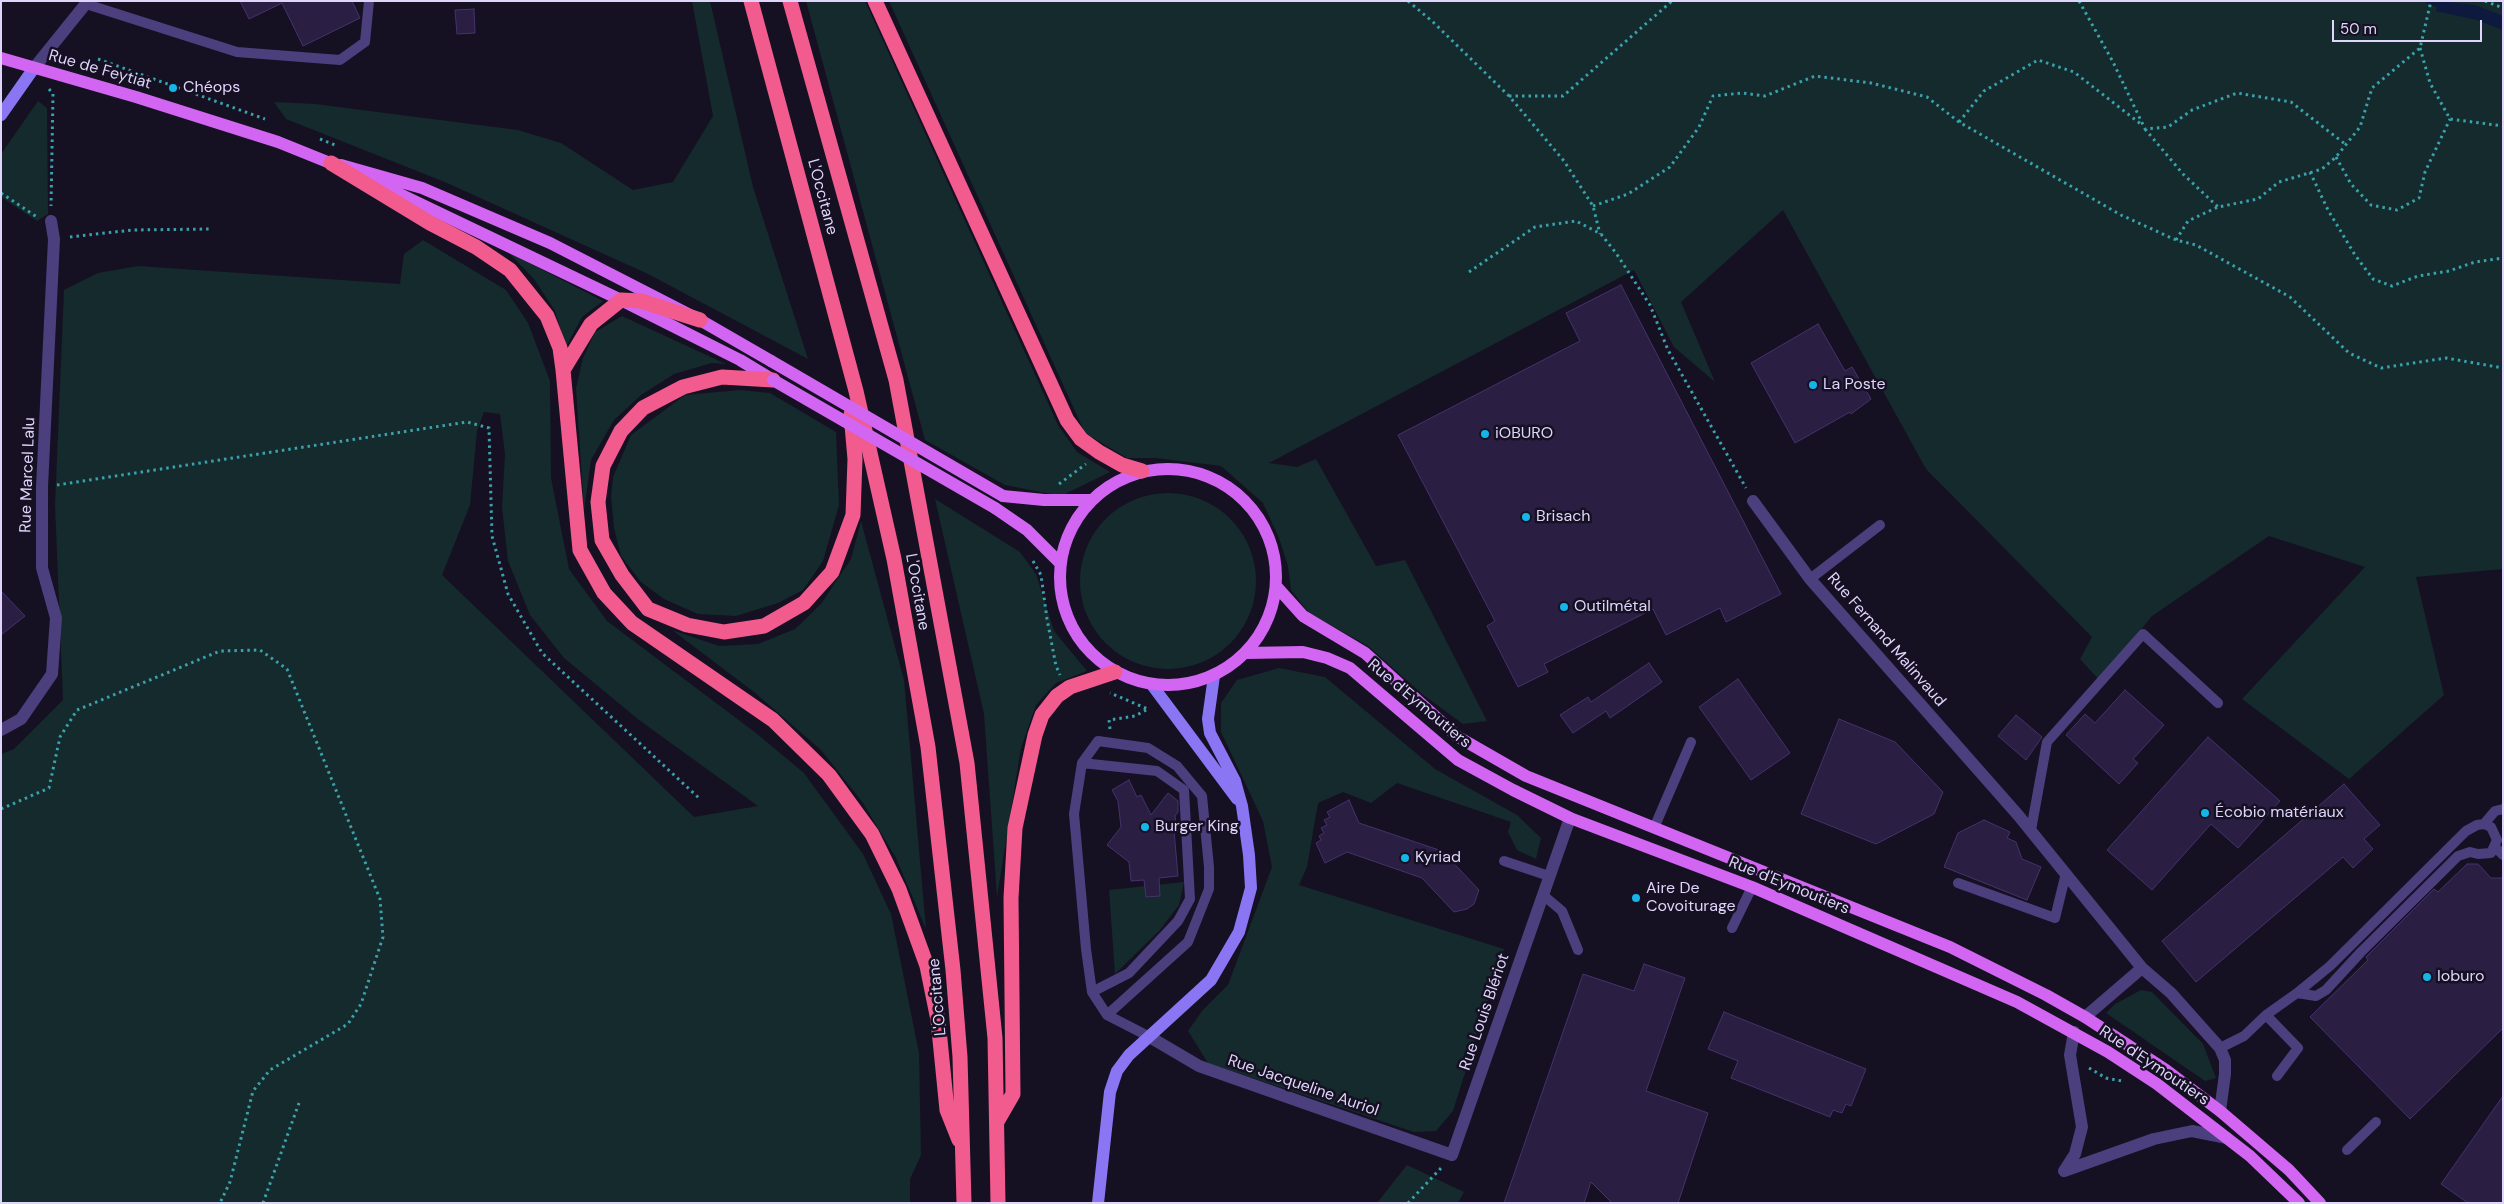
<!DOCTYPE html>
<meta charset="utf-8">
<style>
body{margin:0}
#map{position:relative;width:2504px;height:1204px;overflow:hidden;background:#161023;font-family:"DM Sans",sans-serif}
canvas{display:block}
.frame{position:absolute;inset:0;border:2px solid #dfd5fb;pointer-events:none}
.scale{position:absolute;left:2332px;top:20px;width:150px;height:22px;box-sizing:border-box;border:2px solid #dfd5fb;border-top:0;padding-left:6px;font-size:15px;line-height:18px;white-space:nowrap;color:#dfd5fb;-webkit-text-stroke:4px #161023;paint-order:stroke}
</style>
<div id="map">
<canvas width="2504" height="1204"></canvas>
<div class="frame"></div>
<div class="scale">50 m</div>
</div>
<script>
const context = document.querySelector('canvas').getContext('2d');
context.lineJoin = 'round';
function paint(path, color) {
  context.fillStyle = color;
  context.fill(path, 'evenodd');
}
function shape(rows) {
  const path = new Path2D();
  for (const r of rows) {
    if (r.length === 3) {
      path.moveTo(r[0] + r[2], r[1]);
      path.arc(r[0], r[1], r[2], 0, 2 * Math.PI);
      continue;
    }
    path.moveTo(r[0], r[1]);
    for (let i = 2; i < r.length; i += 2) path.lineTo(r[i], r[i + 1]);
  }
  return path;
}
function strokePath(path, color, width, dash) {
  context.strokeStyle = color;
  context.lineWidth = width;
  context.lineCap = dash ? 'butt' : 'round';
  context.setLineDash(dash || []);
  context.stroke(path);
}
function drawText(font, color, halo, rows, align = 'center') {
  context.font = font + ' "DM Sans",sans-serif';
  context.lineWidth = 5;
  context.setLineDash([]);
  context.textBaseline = 'middle';
  context.strokeStyle = halo;
  context.fillStyle = color;
  for (const [text, x, y, turn = 0] of rows) {
    context.save();
    context.translate(x, y);
    context.rotate((+turn || 0) * Math.PI / 180);
    context.textAlign = isNaN(turn) ? turn : align;
    if (halo) context.strokeText(text, 0, 0);
    context.fillText(text, 0, 0);
    context.restore();
  }
}
paint(shape([
 [692,1,710,1,753,187,808,359,648,274,447,183,286,119,274,102,315,104,518,130,561,143,633,190,673,182,713,116],
 [806,1,865,1,1058,425,1077,452,1110,472,1061,496,1005,485,925,440],
 [889,1,2503,1,2503,569,2416,577,2444,695,2349,779,2242,699,2365,567,2269,536,2152,616,2100,681,2080,659,2092,637,1926,469,1783,210,1681,302,1715,382,1674,347,1634,270,1269,463,1297,467,1316,459,1376,566,1405,560,1487,721,1463,724,1422,694,1368,646,1309,613,1291,590,1288,566,1279,538,1263,503,1221,466,1155,458,1127,458,1085,433],
 [38,101,47,108,48,214,37,221,1,197,1,154],
 [423,240,506,290,528,323,550,381,551,478,569,569,607,621,756,733,804,773,863,854,891,914,919,1053,921,1155,910,1179,910,1203,1,1203,1,754,14,749,63,700,55,505,64,290,98,273,138,266,400,284,404,254],
 [484,412,500,414,505,454,502,507,508,561,530,615,564,658,639,720,758,806,694,817,442,575,470,505,477,431],
 [508,252,603,301,582,317,566,347,555,311,534,279],
 [622,316,726,364,712,363,674,374,641,395,614,420,591,460,584,511,576,388,583,358,595,332],
 [740,390,770,393,836,432,839,505,823,561,803,590,778,603,736,616,698,614,664,599,641,582,621,556,614,528,611,497,613,477,631,435,685,395],
 [1168,581,88],
 [935,499,1020,552,1036,574,1054,631,1087,671,1056,683,1036,705,1021,748,997,897,984,714],
 [861,521,904,680,926,929,896,858,863,803,821,750,754,692,672,630,719,646,758,644,795,629,821,604,851,559],
 [1279,668,1325,677,1435,769,1517,815,1541,838,1536,859,1517,850,1508,832,1511,822,1397,783,1371,803,1343,792,1318,803,1307,867,1299,885,1504,949,1453,1111,1436,1131,1414,1132,1208,1063,1188,1031,1202,1011,1228,985,1272,867,1263,821,1221,732,1221,703,1237,680],
 [1184,882,1179,905,1160,930,1115,974,1109,890],
 [2141,990,2152,992,2203,1044,2216,1078,2205,1081,2106,1013,2115,1004],
 [1407,1165,1464,1192,1458,1203,1377,1203]
]), '#142a2c');
paint(shape([
 [2441,1,2475,5,2503,16,2503,30,2477,20,2436,11,2438,2]
]), '#0e193e');
strokePath(shape([
 [2428,1,2446,6]
]), '#0e193e', 6);
const building = shape([
 [240,1,352,1,360,18,303,46,282,3,249,19,240,1],
 [474,9,475,33,457,34,455,10,474,9],
 [1621,285,1781,594,1726,622,1720,608,1666,635,1653,609,1544,664,1548,672,1518,687,1487,626,1495,621,1398,435,1580,341,1566,313,1621,285],
 [1818,324,1845,371,1852,367,1871,399,1851,414,1850,412,1795,443,1751,363,1818,324],
 [1,591,25,616,1,635,1,591],
 [1649,663,1662,682,1610,718,1606,711,1573,733,1560,715,1588,697,1591,702,1649,663],
 [1738,679,1790,753,1751,780,1699,707,1738,679],
 [2125,690,2164,725,2133,759,2138,763,2119,784,2066,735,2085,714,2095,723,2125,690],
 [2016,715,2042,737,2026,760,1998,736,2016,715],
 [1839,719,1895,742,1943,792,1934,814,1876,844,1801,814,1839,719],
 [2208,737,2280,801,2238,848,2211,824,2152,890,2107,850,2208,737],
 [1129,780,1137,797,1141,795,1151,815,1168,793,1178,801,1178,812,1175,816,1177,831,1174,831,1178,876,1159,878,1160,896,1146,897,1144,880,1131,881,1129,862,1107,845,1121,827,1118,801,1112,790,1129,780],
 [2344,784,2380,825,2364,839,2373,849,2353,868,2343,857,2196,982,2162,941,2344,784],
 [1349,800,1359,823,1442,851,1479,890,1474,904,1467,909,1454,912,1422,878,1347,852,1325,863,1316,843,1321,840,1319,836,1324,833,1321,828,1327,825,1324,820,1330,817,1327,812,1349,800],
 [1984,820,2010,832,2007,838,2016,842,2022,859,2041,867,2027,900,1944,867,1958,833,1984,820],
 [2467,864,2478,864,2491,878,2503,878,2503,1028,2410,1119,2310,1017,2368,960,2366,957,2434,889,2438,892,2467,864],
 [1644,964,1685,978,1646,1091,1708,1113,1678,1203,1612,1203,1591,1182,1584,1203,1504,1203,1583,974,1634,991,1644,964],
 [1724,1012,1866,1069,1851,1106,1846,1104,1842,1113,1833,1110,1830,1117,1731,1078,1738,1061,1708,1049,1724,1012],
 [2503,1096,2503,1203,2468,1203,2441,1184,2503,1096]
]);
paint(building, '#2a1e42');
strokePath(building, '#46326c', 1);
strokePath(shape([
 [1408,1,1433,22,1509,96,1564,161,1593,206,1600,234],
 [2079,1,2113,62,2145,129,2168,127,2192,110,2237,93,2291,102,2345,144],
 [2485,1,2503,8],
 [2420,48,2430,83,2450,119,2503,126],
 [98,59,265,119],
 [49,89,53,94,51,206],
 [1509,96,1563,96,1672,1],
 [1959,122,1984,91,2038,60,2074,72,2142,125],
 [2145,129,2183,174,2218,207],
 [320,139,335,145],
 [2336,157,2351,184,2371,205,2397,210,2419,198,2425,172,2450,119],
 [2310,172,2328,210,2355,255,2373,279,2392,286,2418,276,2449,271,2475,262,2503,258],
 [1,193,37,217],
 [1593,206,1628,194,1670,167,1699,127,1713,96,1742,93,1765,96,1815,76,1871,83,1927,97,1959,122,2121,215,2176,240,2196,245,2290,297,2349,353,2381,368,2446,358,2503,368],
 [70,237,132,230,212,229],
 [2176,240,2188,221,2218,207,2258,199,2279,182,2322,169,2336,157,2360,127,2372,88,2420,48,2431,1],
 [1469,272,1535,227,1576,221,1601,234,1616,253,1650,305,1668,350,1746,488],
 [1059,484,1086,464],
 [57,485,467,422,489,428,492,536,508,594,542,653,700,799],
 [1033,561,1041,575,1047,619,1056,666,1060,675],
 [1110,729,1109,720,1135,716,1148,709,1110,693],
 [1,809,49,788,60,737,77,710,220,651,260,650,287,669,380,899,383,937,361,1004,348,1024,270,1070,253,1091,230,1182,220,1203],
 [2089,1068,2106,1078,2122,1081],
 [263,1203,299,1103],
 [1408,1203,1442,1167]
]), '#39a2ac', 3, [2.5, 4]);
strokePath(shape([
 [86,4,237,52,340,60,365,42,369,1],
 [1810,579,1880,525],
 [1082,763,1157,771,1184,790,1190,899,1178,921,1129,973,1092,992],
 [2484,824,2491,827,2497,840,2491,853,2478,854,2470,852,2458,856,2361,952,2326,990,2316,996,2297,993,2330,966,2466,831,2477,825,2484,824],
 [2484,824,2495,811,2503,809],
 [1654,828,1691,742],
 [2031,830,2047,742,2143,634,2218,703],
 [2495,847,2503,855],
 [1504,861,1549,876],
 [1958,883,2055,918,2066,873],
 [1543,895,1562,911,1578,950],
 [1732,928,1752,887],
 [1107,1015,1188,942,1209,889,1209,867,1202,796,1177,766,1148,748,1098,741,1082,763,1074,814,1086,949,1092,992,1107,1015,1148,1036],
 [2266,1015,2297,993],
 [2220,1048,2244,1036,2266,1015,2298,1048,2277,1076],
 [2347,1150,2376,1122]
]), '#4b3f7e', 10);
strokePath(shape([
 [34,68,88,1],
 [1753,501,1810,579,2018,815,2142,968,2171,993,2220,1048,2225,1060,2225,1074,2220,1111],
 [1,730,21,719,52,674,56,618,42,568,42,487,54,239,51,221],
 [2085,1017,2142,968],
 [1148,1036,1199,1066,1452,1155,1570,818],
 [2064,1171,2154,1139,2192,1131,2227,1138],
 [2064,1171,2075,1154,2082,1127,2070,1055,2074,1032]
]), '#4b3f7e', 12);
strokePath(shape([
 [1,115,34,68],
 [1152,685,1237,799],
 [1098,1203,1110,1092,1117,1071,1129,1055,1211,980,1239,932,1251,888,1249,855,1242,806,1235,781,1210,733,1208,719,1214,676]
]), '#8a75f3', 12);
strokePath(shape([
 [1,58,136,97,278,142,340,167],
 [341,165,422,188,550,243,700,320,771,361],
 [368,179,621,300,740,360,773,380],
 [1168,577,108],
 [1003,496,1044,500,1091,500],
 [995,508,1027,530,1060,563],
 [1276,586,1303,616,1365,653,1458,737,1526,776,1950,947,2046,995,2085,1017,2166,1070,2220,1111,2289,1170,2320,1203],
 [1246,653,1303,652,1327,658,1350,668,1458,760,1513,790,1570,818,1752,887,2017,1002,2108,1052,2157,1084,2250,1156,2299,1203]
]), '#d266f2', 12);
strokePath(shape([
 [751,1,856,391,894,559,928,747,953,970,960,1057,964,1203],
 [790,1,896,380,967,763,995,1038,998,1203],
 [875,1,1067,420,1081,439,1099,452,1122,465,1142,471],
 [331,163,430,223,476,247,510,270,547,316,560,348,563,370],
 [700,320,641,301,621,300,591,324,563,370,580,550,604,593,632,623,773,720,829,775,872,834,899,889,927,966,938,1020,947,1110,959,1140],
 [773,380,722,377,683,387,643,408,621,431,603,466,598,502,602,540,622,575,648,609,687,625,724,632,764,626,804,603,832,572,853,515,855,459,851,414],
 [998,1120,1013,1094,1011,898,1015,828,1035,735,1042,715,1057,696,1070,687,1115,672]
]), '#f15b8d', 15);
strokePath(shape([
 [771,361,1003,496],
 [773,380,995,508]
]), '#d266f2', 12);
for (const [x, y, r, color] of [
 [173,88,5,"#14b5e9"],
 [1813,385,5,"#14b5e9"],
 [1485,434,5,"#14b5e9"],
 [1526,517,5,"#14b5e9"],
 [1564,607,5,"#14b5e9"],
 [2205,813,5,"#14b5e9"],
 [1145,827,5,"#14b5e9"],
 [1405,858,5,"#14b5e9"],
 [1636,898,5,"#14b5e9"],
 [2427,977,5,"#14b5e9"]
]) {
  const dot = new Path2D();
  dot.arc(x, y, r, 0, 2 * Math.PI);
  context.fillStyle = color;
  context.fill(dot);
  strokePath(dot, '#161023', 2);
}
drawText('16px', '#dfd5fb', '#161023', [
 ["Rue de Feytiat",100,70,16],
 ["L'Occitane",822,197,75],
 ["Rue Marcel Lalu",28,475,-88],
 ["L'Occitane",917,592,80],
 ["Rue Fernand Malinvaud",1886,640,49],
 ["Rue d'Eymoutiers",1419,704,40],
 ["Rue d'Eymoutiers",1789,886,22],
 ["L'Occitane",938,997,-95],
 ["Rue Louis Blériot",1485,1012,-71],
 ["Rue d'Eymoutiers",2154,1066,34],
 ["Rue Jacqueline Auriol",1303,1086,19]
]);
drawText('16px', '#dfd5fb', '#161023', [
 ["Chéops",183,88],
 ["La Poste",1823,385],
 ["iOBURO",1495,434],
 ["Brisach",1536,517],
 ["Outilmétal",1574,607],
 ["Écobio matériaux",2215,813],
 ["Burger King",1155,827],
 ["Kyriad",1415,858],
 ["Aire De",1646,889],
 ["Covoiturage",1646,907],
 ["Ioburo",2437,977]
], 'left');
</script>
